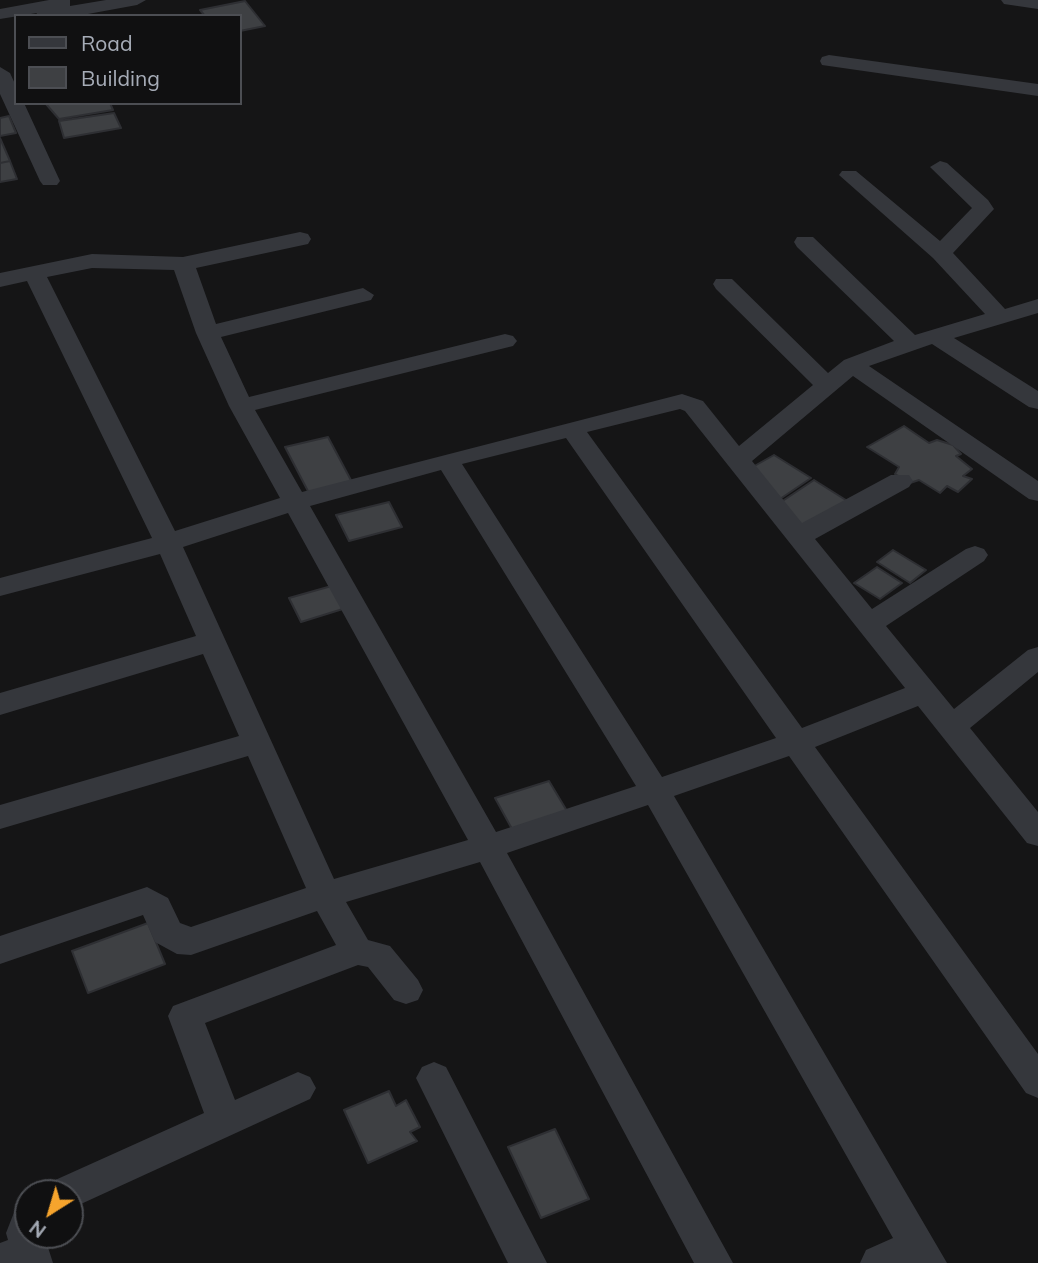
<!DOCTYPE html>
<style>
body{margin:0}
#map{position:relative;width:1038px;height:1263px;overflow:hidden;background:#151516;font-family:Mulish,sans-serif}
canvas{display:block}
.legend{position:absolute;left:14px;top:14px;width:228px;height:91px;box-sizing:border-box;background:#101011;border:2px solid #4c4e53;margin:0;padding:9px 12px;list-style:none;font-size:21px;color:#a6acb7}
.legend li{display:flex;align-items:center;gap:14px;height:35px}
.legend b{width:35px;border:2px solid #4c4e53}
.north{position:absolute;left:14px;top:1179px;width:70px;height:70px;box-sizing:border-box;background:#101011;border:2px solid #4c4e53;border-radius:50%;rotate:217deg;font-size:19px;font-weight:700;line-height:28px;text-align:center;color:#a6acb7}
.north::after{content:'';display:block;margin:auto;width:24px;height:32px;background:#f6a42d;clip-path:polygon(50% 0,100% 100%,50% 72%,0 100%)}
</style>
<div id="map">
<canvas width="1038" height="1263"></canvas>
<ul class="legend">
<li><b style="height:9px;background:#35373c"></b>Road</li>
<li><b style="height:19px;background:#3e4043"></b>Building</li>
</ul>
<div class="north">N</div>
</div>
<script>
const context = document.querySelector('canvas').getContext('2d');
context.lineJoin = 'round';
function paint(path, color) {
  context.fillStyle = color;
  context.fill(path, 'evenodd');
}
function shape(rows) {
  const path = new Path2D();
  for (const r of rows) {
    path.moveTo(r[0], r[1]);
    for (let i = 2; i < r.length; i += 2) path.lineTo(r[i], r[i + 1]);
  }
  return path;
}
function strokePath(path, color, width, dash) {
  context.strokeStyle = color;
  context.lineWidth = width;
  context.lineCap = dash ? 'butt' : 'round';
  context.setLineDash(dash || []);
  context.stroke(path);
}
const building = shape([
 [245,1,265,26,240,31,240,16,205,16,200,10,245,1],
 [110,103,113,110,59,119,46,104,110,103],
 [114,113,121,128,64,138,59,121,114,113],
 [9,116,16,133,0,136,0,118,9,116],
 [0,138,10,161,0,163,0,138],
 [10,161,17,179,0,182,0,163,10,161],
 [904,426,929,443,937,440,953,445,961,454,956,456,972,469,963,476,972,479,958,492,947,486,940,493,919,480,910,483,895,474,899,467,867,447,904,426],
 [328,437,353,484,310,495,285,447,328,437],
 [774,455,811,478,780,499,749,469,774,455],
 [814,480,849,502,806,532,781,502,814,480],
 [389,502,402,527,349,541,336,515,389,502],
 [893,550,926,570,910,583,877,562,893,550],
 [877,567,902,583,880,599,854,583,877,567],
 [335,585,346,608,301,622,289,598,335,585],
 [549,781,567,811,512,829,495,798,549,781],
 [148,923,165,964,88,993,72,951,148,923],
 [389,1091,396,1106,406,1100,420,1127,410,1132,417,1141,368,1163,344,1110,389,1091],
 [555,1129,589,1199,541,1218,508,1147,555,1129]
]);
paint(building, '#3e4043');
strokePath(building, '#2e2f33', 2);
paint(shape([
 [49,0,70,0,70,6,106,0,146,0,137,5,77,16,35,16,37,13,0,19,0,9,49,0],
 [1001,0,1038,0,1038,9,1004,4,1001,0],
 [829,55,1038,84,1038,96,822,65,820,61,822,57,829,55],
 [0,67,10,73,16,86,16,103,24,103,60,181,57,185,43,185,40,181,0,94,0,67],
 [940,161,947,163,988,200,994,209,953,253,1005,309,1038,299,1038,313,954,338,1038,391,1038,409,1029,407,932,344,869,366,1038,481,1038,501,1029,499,853,376,752,461,802,523,891,475,909,475,913,481,909,487,815,539,872,609,966,549,975,546,984,549,988,555,984,561,886,626,954,709,1028,650,1038,647,1038,672,970,728,1038,812,1038,846,1027,843,918,706,815,747,1038,1054,1038,1098,1026,1093,789,756,674,796,947,1263,860,1263,866,1250,893,1238,648,805,507,853,733,1263,694,1263,480,862,346,902,368,940,390,946,418,980,423,990,418,1000,406,1004,394,1000,368,967,358,965,205,1023,235,1100,298,1072,310,1077,316,1088,310,1099,70,1209,70,1193,48,1193,53,1181,204,1113,168,1016,173,1006,336,945,317,911,191,955,177,954,155,942,143,915,0,964,0,936,147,887,168,898,180,923,191,927,306,888,248,756,0,829,0,805,239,736,203,654,0,715,0,693,196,636,160,554,0,596,0,578,152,538,27,281,0,287,0,273,92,254,183,257,300,232,308,234,311,239,308,244,196,268,216,324,363,288,374,295,371,300,221,337,249,397,505,334,513,336,517,341,513,346,255,410,302,492,682,394,703,401,739,446,813,385,716,289,713,284,716,279,732,279,828,373,844,360,894,341,797,247,794,242,797,237,813,237,915,335,985,314,933,258,839,175,842,171,856,171,940,241,972,208,930,167,940,161],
 [92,268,174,270,196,333,229,406,280,498,175,531,47,277,92,268],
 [680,409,685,411,905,688,802,728,587,432,680,409],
 [566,438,776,738,662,777,462,464,566,438],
 [441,470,636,786,496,832,310,506,441,470],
 [288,513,468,840,334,879,183,547,288,513],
 [434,1062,446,1067,547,1263,508,1263,416,1078,422,1067,434,1062],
 [28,1205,28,1235,44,1235,53,1263,0,1263,0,1243,8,1240,6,1233,15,1210,28,1205]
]), '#35373c');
</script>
